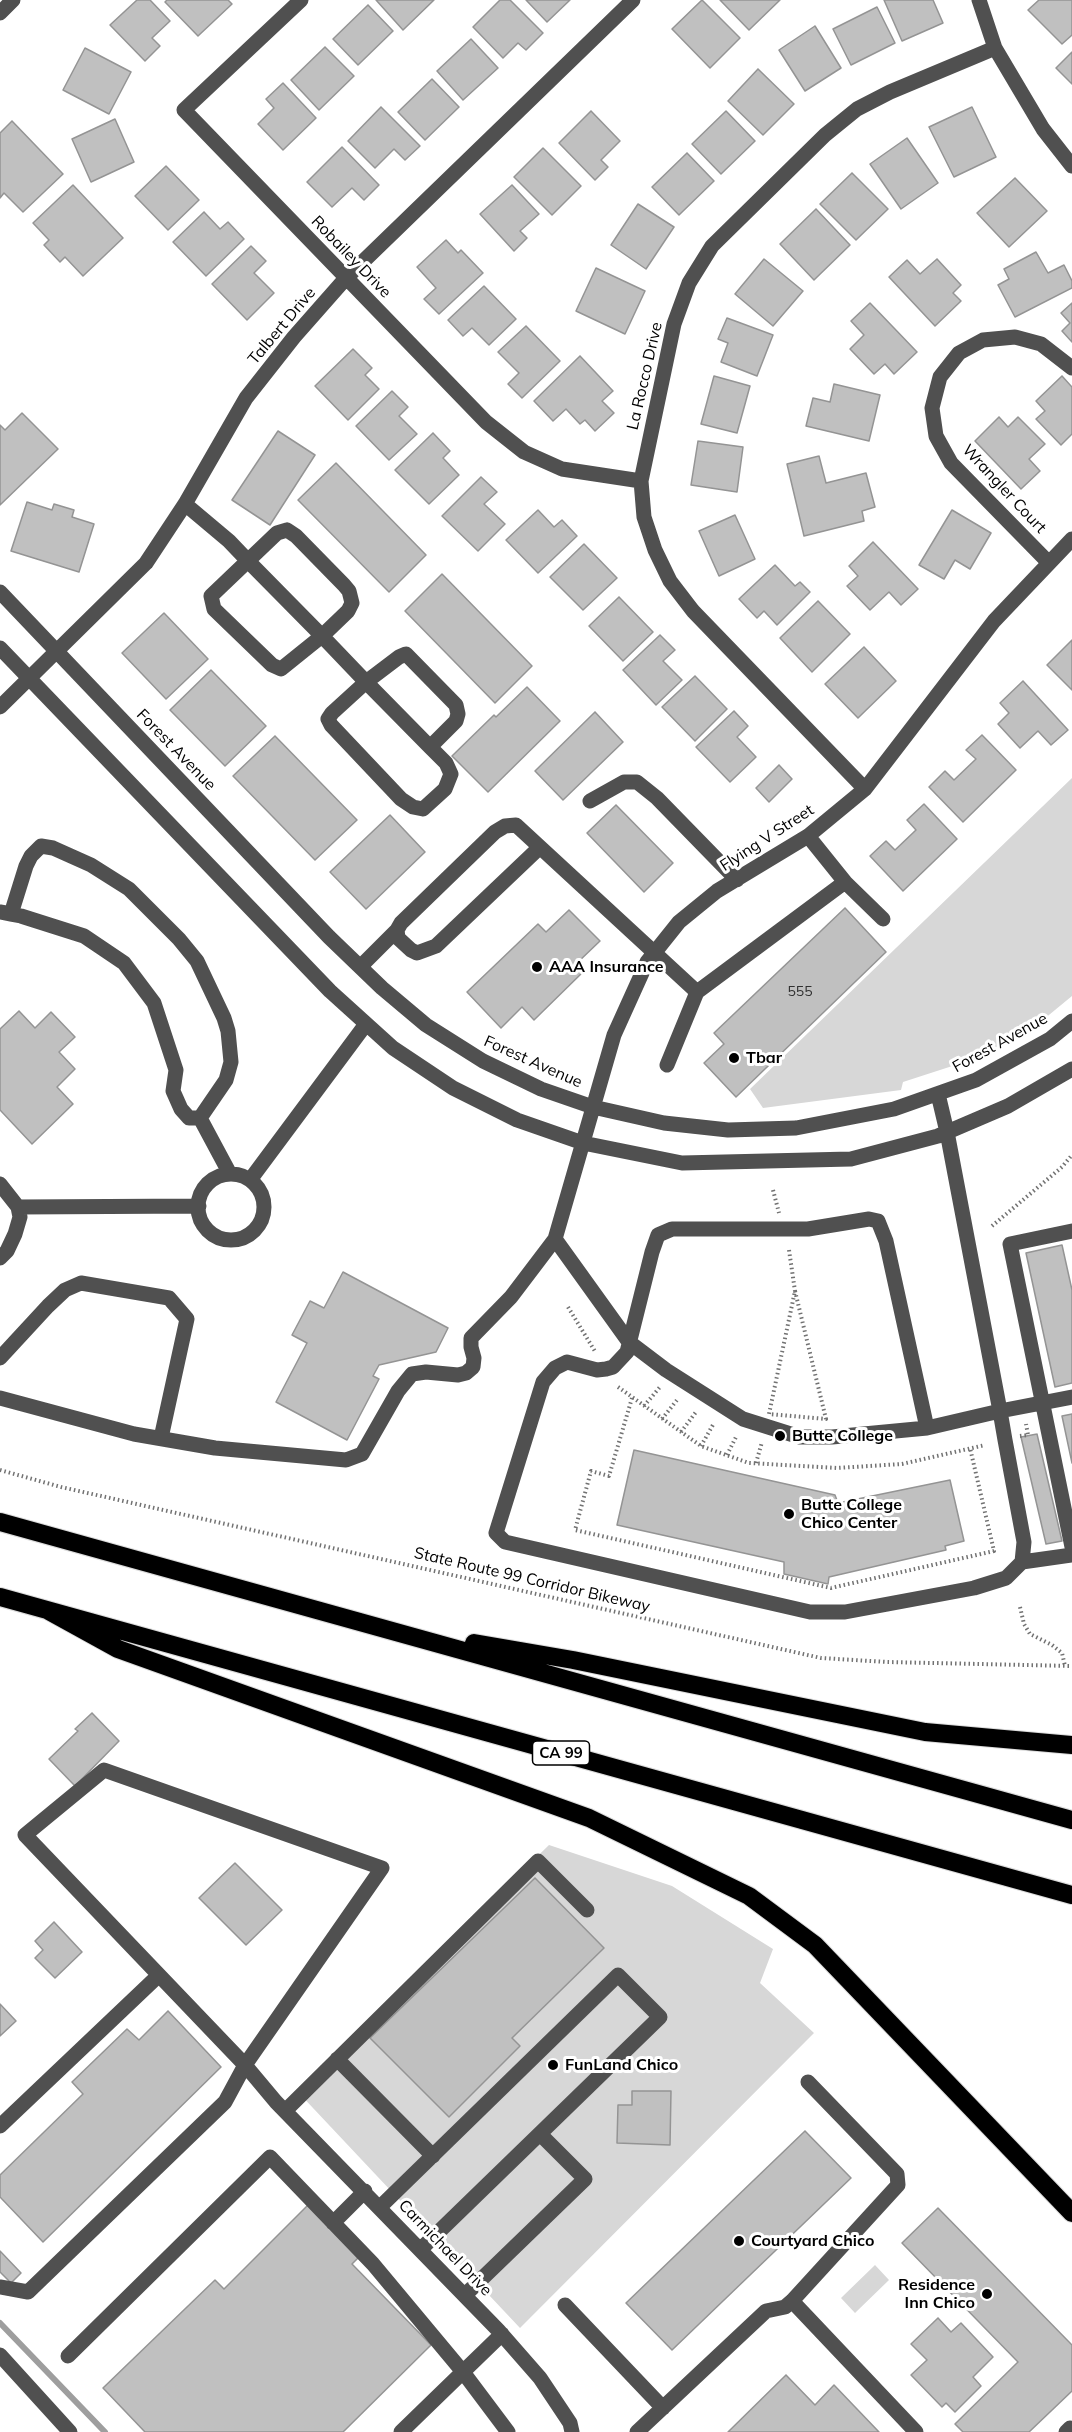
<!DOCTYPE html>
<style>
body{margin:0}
canvas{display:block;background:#fff}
</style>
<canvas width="1072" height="2432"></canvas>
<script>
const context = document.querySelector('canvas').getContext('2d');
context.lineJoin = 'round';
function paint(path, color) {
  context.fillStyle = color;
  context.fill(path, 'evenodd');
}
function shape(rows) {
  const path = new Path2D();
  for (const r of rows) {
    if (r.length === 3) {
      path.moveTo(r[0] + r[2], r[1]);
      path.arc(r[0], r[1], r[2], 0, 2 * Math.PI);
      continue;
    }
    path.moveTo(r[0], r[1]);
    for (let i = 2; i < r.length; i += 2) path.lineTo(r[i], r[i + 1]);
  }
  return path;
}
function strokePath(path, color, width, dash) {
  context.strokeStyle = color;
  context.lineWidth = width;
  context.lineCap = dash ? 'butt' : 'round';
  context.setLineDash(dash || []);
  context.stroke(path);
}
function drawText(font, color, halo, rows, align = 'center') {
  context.font = font + ' Mulish,sans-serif';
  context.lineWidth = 6;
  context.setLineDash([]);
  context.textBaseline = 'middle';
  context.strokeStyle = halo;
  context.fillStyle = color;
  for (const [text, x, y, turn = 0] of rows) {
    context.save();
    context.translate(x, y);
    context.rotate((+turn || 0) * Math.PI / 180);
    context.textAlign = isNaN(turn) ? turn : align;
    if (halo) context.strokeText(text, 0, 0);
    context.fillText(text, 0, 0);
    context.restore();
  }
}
paint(shape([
 [1072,778,1072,996,1038,1024,977,1058,903,1082,901,1090,763,1108,750,1089],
 [549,1845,672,1886,773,1949,760,1983,814,2033,520,2328,297,2091],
 [875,2265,889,2280,855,2313,841,2298]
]), '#d7d7d7');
strokePath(shape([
 [0,2323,105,2432]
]), '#9e9e9e', 6);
const building = shape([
 [137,0,150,0,170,21,152,38,160,46,145,61,110,25,137,0],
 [167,0,228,0,232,4,198,36,165,2,167,0],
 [376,0,434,0,403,30,376,0],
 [500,0,510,0,543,33,526,50,518,43,503,58,473,27,500,0],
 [526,0,570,0,547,22,526,0],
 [702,0,740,38,710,68,672,29,702,0],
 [720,0,780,0,749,30,720,0],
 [884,0,933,0,943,23,902,41,884,0],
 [1039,0,1072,0,1072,35,1062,44,1028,10,1039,0],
 [368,5,393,31,358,65,333,39,368,5],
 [877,7,895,43,851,65,833,29,877,7],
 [815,26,841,68,805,91,779,50,815,26],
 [471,39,498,68,463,100,437,71,471,39],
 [325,47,354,76,319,110,291,80,325,47],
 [85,48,131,72,109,114,63,90,85,48],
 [1072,52,1072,84,1056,68,1072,52],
 [758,69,794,104,763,135,728,101,758,69],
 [432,79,459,107,425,140,398,112,432,79],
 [283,83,316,118,283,150,258,124,274,108,266,99,283,83],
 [381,107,420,146,405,160,394,149,375,168,348,141,381,107],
 [972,107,996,157,954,177,929,127,972,107],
 [591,111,620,141,601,160,608,167,595,180,559,143,591,111],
 [726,111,755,141,721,174,692,144,726,111],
 [115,119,134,162,91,182,72,139,115,119],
 [12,121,63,174,23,212,4,193,0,198,0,133,12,121],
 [907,138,938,183,901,209,870,164,907,138],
 [342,147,379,185,364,200,352,188,332,207,307,182,342,147],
 [543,148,581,186,552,215,514,177,543,148],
 [687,153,714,181,679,215,652,187,687,153],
 [166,166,199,200,168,230,135,196,166,166],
 [852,173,888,209,856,240,820,204,852,173],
 [1015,178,1047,211,1009,247,977,213,1015,178],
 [73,185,123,238,83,276,65,257,60,262,44,245,49,240,33,223,73,185],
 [512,185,539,214,520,231,527,238,514,251,480,214,512,185],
 [638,204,674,227,646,269,611,245,638,204],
 [816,209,850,245,814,280,780,244,816,209],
 [204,212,220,229,228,222,244,239,206,276,173,242,204,212],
 [446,240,458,253,461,250,483,273,439,314,424,299,436,288,417,267,446,240],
 [251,246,266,261,254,273,274,293,247,320,212,284,251,246],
 [1036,252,1048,273,1064,265,1072,281,1072,288,1015,317,998,285,1009,279,1004,269,1036,252],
 [764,259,803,291,773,326,735,294,764,259],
 [937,259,961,285,953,293,961,301,935,326,889,277,907,260,920,274,937,259],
 [596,268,645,291,625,334,576,311,596,268],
 [484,286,516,319,489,345,472,328,463,336,448,320,484,286],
 [870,303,917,352,894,374,885,364,874,374,850,349,864,335,851,321,870,303],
 [1072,303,1072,342,1062,331,1070,323,1061,313,1072,303],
 [727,318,773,335,757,376,721,362,728,343,718,339,727,318],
 [526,326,560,361,522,398,508,384,519,373,498,352,526,326],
 [353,349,372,368,365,375,379,389,348,420,315,386,353,349],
 [580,356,613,391,602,401,614,413,595,431,585,420,580,424,566,409,553,421,534,401,580,356],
 [714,376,750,386,737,433,701,424,714,376],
 [1062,376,1072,387,1072,434,1061,445,1036,419,1045,411,1036,401,1062,376],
 [834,384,880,395,869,441,806,426,813,398,830,402,834,384],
 [392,391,408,407,399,416,417,434,389,460,356,426,392,391],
 [22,413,58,449,0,505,0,425,5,430,22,413],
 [999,417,1008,427,1018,417,1045,444,1029,459,1040,471,1021,489,975,441,999,417],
 [278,431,315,455,270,525,232,500,278,431],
 [433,433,450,451,443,458,459,475,429,504,395,470,433,433],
 [698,441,743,447,737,492,691,485,698,441],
 [819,456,826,483,866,473,875,507,862,511,864,521,804,536,787,464,819,456],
 [336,463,426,555,389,592,298,500,336,463],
 [481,477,497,492,484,504,505,524,478,551,442,516,481,477],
 [27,502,52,510,54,504,74,510,72,517,94,524,79,572,11,551,27,502],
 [538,510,554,527,562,520,577,536,538,573,506,540,538,510],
 [952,510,991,533,970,569,955,560,944,579,919,565,952,510],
 [735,515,755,559,719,576,699,531,735,515],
 [873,542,918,589,901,605,889,592,870,610,847,586,858,576,849,566,873,542],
 [584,544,617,578,583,610,550,577,584,544],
 [775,565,795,586,800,582,810,592,777,625,764,611,757,618,739,599,775,565],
 [442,574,532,666,495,703,405,611,442,574],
 [619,597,653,632,623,661,589,626,619,597],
 [818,601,850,634,812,672,780,638,818,601],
 [164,613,208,659,166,699,122,653,164,613],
 [660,635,675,650,663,661,682,680,656,705,623,670,660,635],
 [1072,640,1072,690,1047,665,1072,640],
 [864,647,896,681,858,718,825,684,864,647],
 [211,670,266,726,225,766,170,710,211,670],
 [695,676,727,709,695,741,662,707,695,676],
 [1023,681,1068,730,1051,745,1038,731,1020,748,998,724,1009,713,1000,703,1023,681],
 [527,687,560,721,488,792,452,756,494,715,496,717,527,687],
 [734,711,748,726,737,737,756,757,730,782,696,747,734,711],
 [595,712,623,742,563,800,535,771,595,712],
 [982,735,1016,770,963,822,929,787,945,771,954,780,976,759,966,750,982,735],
 [275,736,357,820,315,860,233,776,275,736],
 [779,765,792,779,769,802,756,788,779,765],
 [924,804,957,839,903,891,870,856,886,841,895,850,916,830,907,820,924,804],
 [616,805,673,863,644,892,587,833,616,805],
 [390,815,425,852,366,909,330,872,390,815],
 [845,908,886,952,736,1097,704,1063,724,1044,714,1033,845,908],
 [569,910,600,941,577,963,584,971,534,1020,522,1007,501,1028,467,992,538,924,546,932,569,910],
 [19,1011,35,1028,51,1012,75,1037,59,1052,75,1069,57,1087,73,1104,32,1144,0,1110,0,1029,19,1011],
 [1062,1245,1072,1290,1072,1383,1055,1387,1026,1253,1062,1245],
 [343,1272,448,1328,436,1352,379,1365,373,1376,379,1379,347,1440,276,1402,307,1343,292,1335,310,1301,324,1308,343,1272],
 [1072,1414,1072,1463,1062,1416,1072,1414],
 [1037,1434,1062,1541,1046,1544,1021,1437,1037,1434],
 [634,1450,835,1495,838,1503,950,1480,964,1541,945,1546,946,1550,829,1577,828,1584,784,1574,784,1562,617,1525,634,1450],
 [92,1713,119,1741,75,1786,49,1759,78,1731,75,1729,92,1713],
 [235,1863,282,1910,246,1945,199,1898,235,1863],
 [535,1878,604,1948,512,2038,520,2046,449,2117,370,2038,535,1878],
 [54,1922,82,1952,55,1978,35,1958,43,1950,35,1941,54,1922],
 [0,2004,16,2021,0,2036,0,2004],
 [168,2011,221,2067,43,2242,0,2197,0,2175,83,2094,72,2082,127,2029,139,2040,168,2011],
 [632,2091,671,2091,670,2145,617,2143,618,2105,632,2105,632,2091],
 [805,2131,851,2178,672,2350,626,2303,805,2131],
 [310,2203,361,2255,352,2264,431,2345,343,2432,145,2432,103,2388,215,2280,224,2289,310,2203],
 [938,2208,1072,2345,1072,2391,1029,2432,963,2432,955,2424,1018,2362,902,2243,938,2208],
 [0,2251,21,2273,11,2283,0,2272,0,2251],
 [938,2318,951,2332,961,2323,993,2357,973,2377,981,2386,955,2412,946,2403,942,2407,911,2375,927,2360,911,2344,938,2318],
 [786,2375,815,2405,834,2385,879,2432,728,2432,786,2375]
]);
paint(building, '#c0c0c0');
strokePath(building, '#949494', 1.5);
const highway = shape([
 [0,1522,1072,1820],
 [0,1597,1072,1895],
 [49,1611,118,1649,589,1818,749,1896,815,1945,1072,2213],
 [474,1643,573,1660,925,1732,1072,1745]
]);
strokePath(highway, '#dbdbdb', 20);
strokePath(shape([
 [773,1190,779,1213],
 [992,1226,1062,1167,1072,1155],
 [789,1250,795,1291],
 [795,1291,826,1419,769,1414,795,1291],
 [568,1307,596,1353],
 [618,1387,701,1446,749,1463,837,1468,902,1464,985,1445],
 [632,1398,609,1476,591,1471,575,1530,831,1588,994,1551,970,1448],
 [644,1406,660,1387],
 [662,1419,677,1400],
 [681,1432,696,1412],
 [1020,1436,1028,1435,1026,1424],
 [701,1446,714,1423],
 [727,1455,737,1435],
 [756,1463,762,1442],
 [0,1470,61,1487,821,1658,887,1662,1072,1666],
 [1020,1607,1024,1624,1030,1634,1052,1645,1062,1653,1065,1666]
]), '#727272', 4, [1.5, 3]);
strokePath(shape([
 [301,0,184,110,486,422,524,452,562,469,641,481],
 [979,0,995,48,1043,129,1072,166],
 [0,13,13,0],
 [185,504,229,541,250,563,322,636,366,682,430,747,446,763,451,774,445,789,423,809,413,807,401,799,331,725,328,719,332,713,366,682,399,657,406,654,456,705,458,714,456,721,430,747],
 [287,530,296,536,344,585,349,591,352,603,348,611,322,636,281,669,272,665,214,609,211,596,277,533,287,530],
 [1049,563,951,463,936,436,932,408,940,377,959,353,983,340,1015,337,1041,344,1072,368],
 [0,592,329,937,382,988,426,1025,483,1061,541,1089,593,1107,664,1123,728,1130,796,1128,894,1109,976,1080,1050,1039,1072,1021],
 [0,648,330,991,393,1048,453,1088,517,1120,583,1143,682,1163,851,1159,938,1136,1008,1106,1072,1069],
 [0,707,146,563,185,504,246,398,294,337,346,278,633,0],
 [865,789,693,611,670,581,655,550,644,517,641,481,674,324,689,283,712,246,825,135,857,109,890,92,995,48],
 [590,801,624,782,637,782,657,798,737,880],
 [808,836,845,882],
 [539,848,436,946,417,953,411,950,398,938,397,930,401,923,495,832,505,826,516,825,697,992],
 [0,912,11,914,21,916,84,936,124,963,154,1003,176,1070,173,1091,181,1109,189,1118,200,1118,226,1080,231,1062,228,1031,224,1018,197,961,179,939,129,889,91,865,53,848,41,846,31,856,26,866,11,914],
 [360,967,397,930],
 [667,1065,697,992,845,882,883,919],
 [938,1094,947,1132,1000,1411,1005,1440,1024,1542,1022,1562,1006,1578,974,1588,845,1612,810,1612,505,1542,496,1533,543,1382,555,1368,567,1362,597,1370,606,1369,613,1367,627,1352,652,1252,658,1235,672,1229,808,1229,869,1219,878,1221,886,1241,927,1428,1000,1411,1072,1397],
 [200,1118,230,1174],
 [231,1207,33],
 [250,1180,366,1024],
 [0,1184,18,1207,20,1217,15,1234,7,1251,0,1258],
 [18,1207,199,1206],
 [1072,1231,1010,1244,1072,1547],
 [555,1239,629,1342,666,1370,743,1419,800,1437,832,1437,927,1428],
 [0,1358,48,1306,65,1290,81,1283,169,1298,187,1319,161,1438],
 [0,1398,134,1434,215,1448,346,1460,362,1454,398,1391,412,1374,426,1372,458,1375,466,1373,473,1367,474,1358,471,1347,471,1338,511,1297,555,1239,614,1035,647,962,679,922,717,891,808,836,865,789,994,621,1072,539],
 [1022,1562,1072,1555],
 [337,2059,433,2156],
 [285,2111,538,1861,587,1910],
 [0,2126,158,1976],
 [380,2207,618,1975,660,2017,421,2249],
 [333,2223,365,2191],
 [0,2287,28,2292,225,2102,245,2065,382,1868,104,1770,25,1835,245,2065,276,2102,498,2330,540,2378,570,2423,572,2432],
 [465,2295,585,2179,540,2134],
 [792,2301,916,2432],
 [565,2305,663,2408],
 [0,2355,70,2432],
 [68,2356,270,2157,373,2264,463,2372,508,2432],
 [401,2432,502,2334],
 [637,2432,766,2311,785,2307,792,2301,898,2185,897,2174,808,2082],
 [1066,2432,1070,2428]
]), '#505050', 15);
strokePath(highway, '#000', 18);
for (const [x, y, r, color] of [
 [537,967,6,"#000"],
 [734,1058,6,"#000"],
 [780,1436,6,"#000"],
 [789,1514,6,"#000"],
 [553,2065,6,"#000"],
 [739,2241,6,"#000"],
 [987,2294,6,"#000"]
]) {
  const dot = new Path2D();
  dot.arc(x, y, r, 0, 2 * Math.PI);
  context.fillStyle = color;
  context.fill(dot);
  strokePath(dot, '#fff', 2);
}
drawText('14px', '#303030', null, [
 ["555",800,992]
]);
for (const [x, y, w] of [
 [561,1753,57]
]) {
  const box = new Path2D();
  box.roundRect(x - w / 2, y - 12, w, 24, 4.5);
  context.fillStyle = '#fff';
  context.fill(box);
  strokePath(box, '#000', 1.5);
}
drawText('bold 15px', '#000', null, [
 ["CA 99",561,1753]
]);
drawText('16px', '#000', '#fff', [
 ["Robailey Drive",351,257,46],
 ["Talbert Drive",282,326,-50],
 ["La Rocco Drive",645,376,-77],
 ["Wrangler Court",1004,489,47],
 ["Forest Avenue",176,750,46],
 ["Flying V Street",767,838,-33],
 ["Forest Avenue",1000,1043,-29],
 ["Forest Avenue",533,1062,24],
 ["State Route 99 Corridor Bikeway",532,1580,13],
 ["Carmichael Drive",445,2248,46]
]);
drawText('bold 16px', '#000', '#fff', [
 ["AAA Insurance",549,967],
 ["Tbar",746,1058],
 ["Butte College",792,1436],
 ["Butte College",801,1505],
 ["Chico Center",801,1523],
 ["FunLand Chico",565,2065],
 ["Courtyard Chico",751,2241],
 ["Residence",975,2285,"right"],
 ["Inn Chico",975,2303,"right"]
], 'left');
</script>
